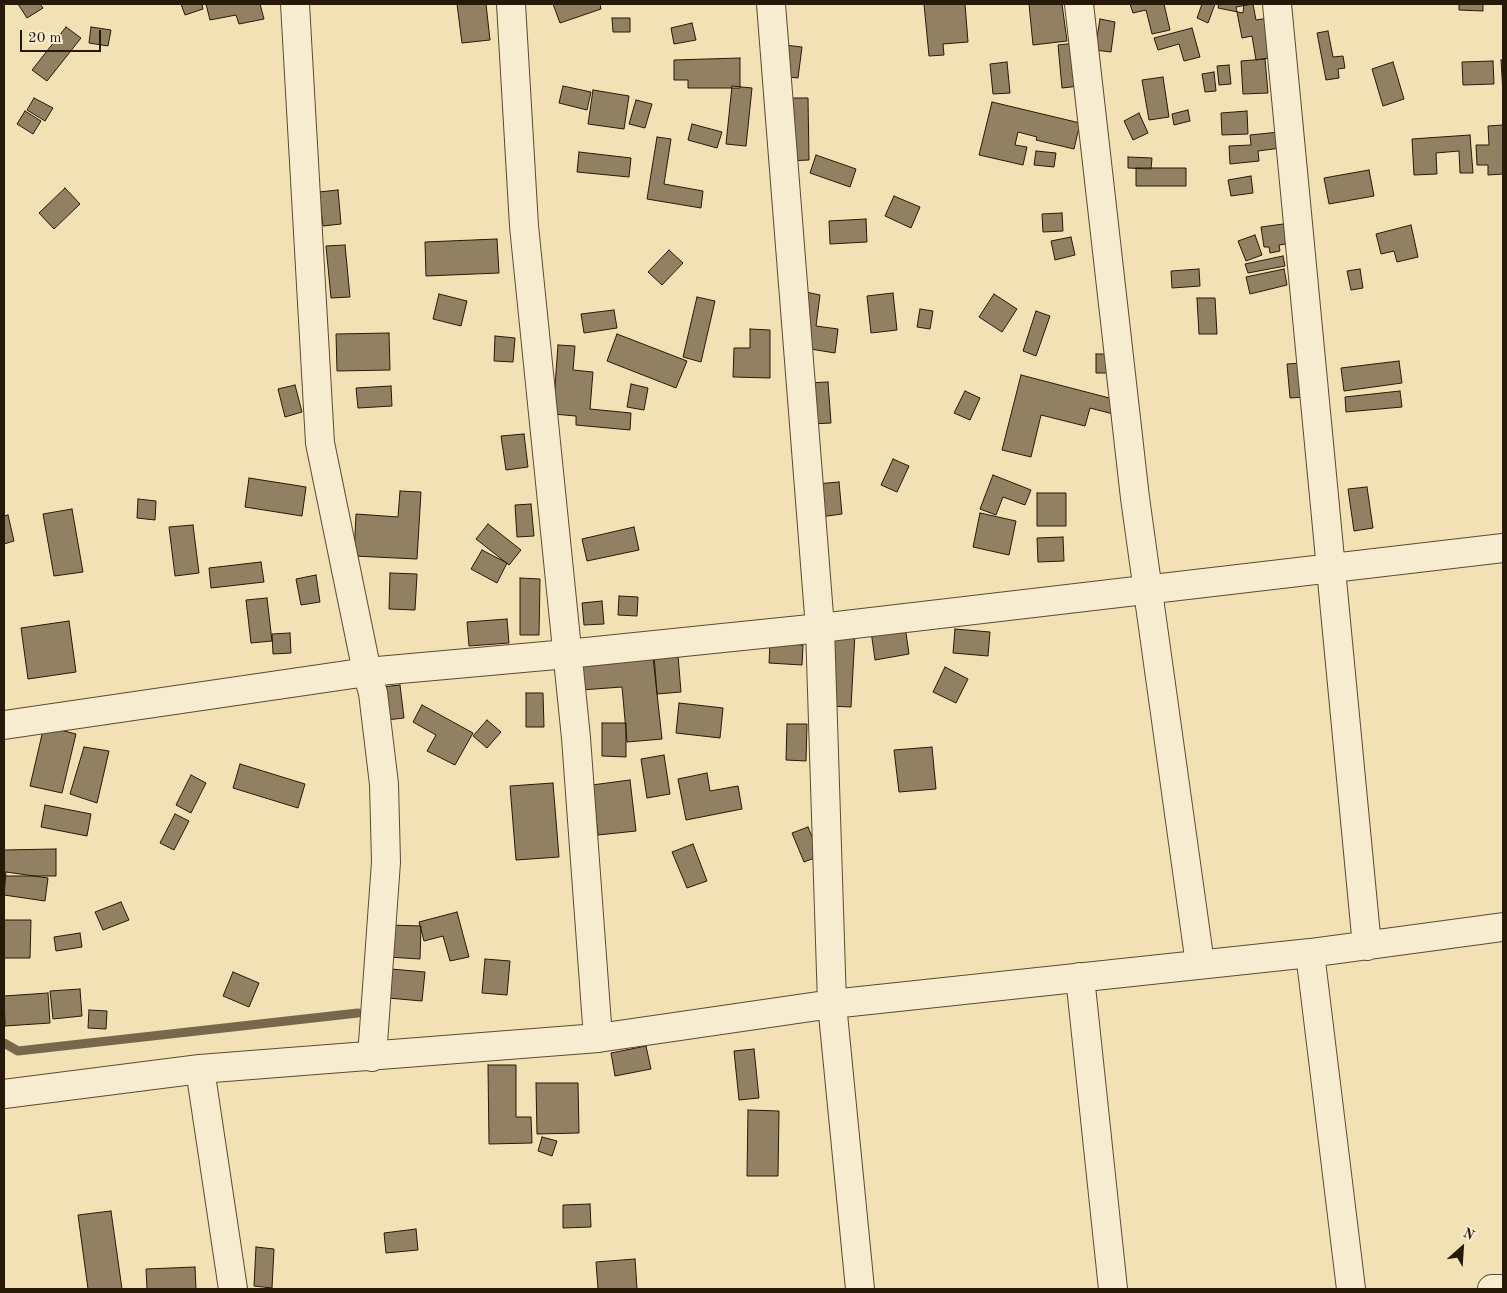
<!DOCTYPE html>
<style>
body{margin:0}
#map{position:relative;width:1507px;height:1293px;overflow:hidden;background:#f2e1b5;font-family:"Old Standard TT",serif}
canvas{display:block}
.frame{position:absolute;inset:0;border:5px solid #271908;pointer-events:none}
.north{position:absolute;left:1437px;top:1223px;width:50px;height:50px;-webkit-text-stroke:4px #f7eccf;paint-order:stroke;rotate:26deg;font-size:14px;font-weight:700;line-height:20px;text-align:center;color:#271908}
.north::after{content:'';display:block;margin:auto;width:18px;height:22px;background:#271908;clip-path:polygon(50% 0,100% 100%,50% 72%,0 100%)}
.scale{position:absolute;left:20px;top:30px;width:81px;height:22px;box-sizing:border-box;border:2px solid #271908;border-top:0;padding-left:6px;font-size:15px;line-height:18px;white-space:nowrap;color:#271908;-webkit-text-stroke:4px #f7eccf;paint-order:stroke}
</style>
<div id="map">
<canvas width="1507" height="1293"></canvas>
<div class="frame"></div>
<div class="north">N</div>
<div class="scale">20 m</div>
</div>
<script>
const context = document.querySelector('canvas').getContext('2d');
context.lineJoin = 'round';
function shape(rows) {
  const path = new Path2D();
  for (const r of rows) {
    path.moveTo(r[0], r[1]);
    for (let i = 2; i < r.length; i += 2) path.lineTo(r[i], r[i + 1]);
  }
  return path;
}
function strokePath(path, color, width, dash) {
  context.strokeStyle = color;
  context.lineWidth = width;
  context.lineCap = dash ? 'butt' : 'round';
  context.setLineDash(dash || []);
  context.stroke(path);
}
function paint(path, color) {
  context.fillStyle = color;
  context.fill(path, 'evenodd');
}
strokePath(shape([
 [4,1043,18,1051,358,1013]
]), '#77684c', 9);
const building = shape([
 [18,4,40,4,43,8,27,18,18,4],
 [181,4,202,4,203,9,185,15,181,4],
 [206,4,260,4,264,19,239,24,236,15,210,20,206,4],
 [457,4,486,4,490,40,462,43,457,4],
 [553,4,600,4,601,9,560,23,553,4],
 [924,4,965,4,968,42,943,44,944,55,929,56,924,4],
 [1029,4,1062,4,1067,41,1033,45,1029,4],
 [1130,4,1164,4,1170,30,1152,34,1146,10,1133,13,1130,4],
 [1202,4,1215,4,1208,23,1197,18,1202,4],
 [1219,4,1244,4,1243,13,1218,8,1219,4],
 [1253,4,1256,20,1268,18,1275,57,1256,60,1252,36,1242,38,1236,7,1253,4],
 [1459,4,1483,4,1483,11,1459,10,1459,4],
 [612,18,630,18,630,32,613,32,612,18],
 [1100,19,1115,22,1111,52,1095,50,1100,19],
 [692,23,696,40,674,44,671,28,692,23],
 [66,27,81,38,47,81,32,70,66,27],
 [91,27,111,30,108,46,89,43,91,27],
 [1192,28,1200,57,1184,61,1179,44,1158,50,1154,38,1192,28],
 [1328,31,1333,57,1343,56,1345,68,1338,69,1339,78,1326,80,1317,33,1328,31],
 [1076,43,1080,86,1062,88,1058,45,1076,43],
 [784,45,802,47,798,78,779,76,784,45],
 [740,58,740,88,688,88,688,80,674,80,674,60,740,58],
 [1265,59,1268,93,1243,94,1241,61,1265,59],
 [1501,60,1503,60,1503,93,1501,60],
 [1493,61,1494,84,1463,85,1462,62,1493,61],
 [1007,62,1010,93,993,94,990,64,1007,62],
 [1393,62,1404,99,1383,106,1372,69,1393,62],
 [1229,65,1231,84,1219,85,1217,66,1229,65],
 [1214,72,1216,91,1205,92,1202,74,1214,72],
 [1163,77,1169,117,1149,120,1142,80,1163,77],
 [563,86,591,92,587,110,559,103,563,86],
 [732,86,752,88,746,146,726,144,732,86],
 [593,90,629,96,624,129,588,124,593,90],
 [34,98,53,108,45,121,27,110,34,98],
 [785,98,808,98,809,160,786,161,785,98],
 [636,100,652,104,645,128,629,124,636,100],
 [992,102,1080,123,1074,149,1036,140,1037,137,1018,132,1015,145,1027,147,1023,165,979,155,992,102],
 [1188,110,1190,121,1174,125,1172,114,1188,110],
 [25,111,41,121,33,134,17,124,25,111],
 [1247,111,1248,134,1222,135,1221,113,1247,111],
 [1139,113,1148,133,1133,140,1124,121,1139,113],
 [692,124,722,132,717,148,688,140,692,124],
 [1503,125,1503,174,1488,175,1488,165,1477,165,1476,145,1489,145,1488,126,1503,125],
 [1279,132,1281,148,1258,151,1259,161,1230,164,1229,146,1251,145,1250,135,1279,132],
 [1470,135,1473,173,1460,173,1459,151,1436,153,1437,174,1414,175,1412,139,1470,135],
 [657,137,671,139,664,184,703,191,701,208,647,199,657,137],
 [1036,151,1056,153,1054,167,1034,165,1036,151],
 [579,152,631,158,629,177,577,172,579,152],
 [816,155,856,169,850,187,810,173,816,155],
 [1128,157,1152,158,1151,169,1128,168,1128,157],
 [1136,168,1186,168,1186,186,1136,186,1136,168],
 [1369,170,1374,196,1329,204,1324,178,1369,170],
 [1251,176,1253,193,1231,196,1228,180,1251,176],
 [65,188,80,204,54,229,39,213,65,188],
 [338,190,341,224,323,226,319,192,338,190],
 [894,196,920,207,911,228,885,216,894,196],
 [1062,213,1063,231,1043,232,1042,214,1062,213],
 [866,219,867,242,830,244,829,221,866,219],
 [1291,223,1293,243,1279,245,1280,251,1270,253,1269,247,1264,247,1261,227,1291,223],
 [1411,225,1418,257,1397,262,1394,251,1381,254,1376,234,1411,225],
 [1255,235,1262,255,1246,261,1238,241,1255,235],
 [1071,237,1075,255,1055,260,1051,241,1071,237],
 [497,239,499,273,426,276,425,242,497,239],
 [345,245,350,297,331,298,326,246,345,245],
 [669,250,683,263,662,285,648,272,669,250],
 [1283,256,1285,266,1248,273,1245,264,1283,256],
 [1199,269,1200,286,1172,288,1171,271,1199,269],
 [1284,269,1287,285,1250,294,1246,277,1284,269],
 [1360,269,1363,288,1351,290,1347,271,1360,269],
 [806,292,820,295,816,326,838,329,835,353,798,347,806,292],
 [893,293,897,330,871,333,867,296,893,293],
 [439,294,467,301,461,326,433,319,439,294],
 [994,294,1017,309,1002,332,979,317,994,294],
 [697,297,715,301,701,362,683,357,697,297],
 [1197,298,1215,298,1217,334,1199,334,1197,298],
 [920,309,933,311,930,329,917,327,920,309],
 [614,310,617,328,584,333,581,314,614,310],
 [1036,311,1050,316,1036,356,1023,351,1036,311],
 [750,329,770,330,770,378,733,377,734,348,750,348,750,329],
 [389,333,390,370,337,371,336,334,389,333],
 [617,334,687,361,676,388,607,361,617,334],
 [495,336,515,338,513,362,494,361,495,336],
 [558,345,575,346,573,370,593,372,590,409,631,413,630,430,576,425,576,416,553,414,558,345],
 [1096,354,1114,354,1114,373,1096,373,1096,354],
 [1399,361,1402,383,1344,391,1341,368,1399,361],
 [1302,363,1306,397,1290,398,1287,364,1302,363],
 [1021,375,1117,400,1113,414,1090,408,1085,426,1041,415,1031,457,1002,450,1021,375],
 [828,382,831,423,811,424,807,383,828,382],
 [631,384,648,388,644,410,627,407,631,384],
 [295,385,302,412,285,417,278,389,295,385],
 [391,386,392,406,358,408,356,388,391,386],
 [965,391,980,398,970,420,954,413,965,391],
 [1400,391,1402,407,1346,412,1345,397,1400,391],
 [524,434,528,467,506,470,501,436,524,434],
 [893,459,909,466,897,492,881,485,893,459],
 [993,475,1031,490,1025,505,1003,497,996,515,980,509,993,475],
 [249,478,306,487,302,516,245,507,249,478],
 [839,482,842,514,820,517,816,484,839,482],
 [1367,487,1373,528,1354,531,1348,489,1367,487],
 [400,491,421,492,417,559,354,556,356,514,398,517,400,491],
 [1037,493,1066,493,1066,526,1037,526,1037,493],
 [138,499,156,501,155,520,137,518,138,499],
 [531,504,534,536,517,537,515,505,531,504],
 [72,509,83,572,54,576,43,514,72,509],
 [980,513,1016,521,1009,555,973,547,980,513],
 [8,515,14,541,4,544,4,516,8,515],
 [488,524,521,550,509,565,476,539,488,524],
 [193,525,199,573,175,576,169,527,193,525],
 [634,527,639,550,587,561,582,539,634,527],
 [1063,537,1064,561,1038,562,1037,538,1063,537],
 [482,550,507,563,497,583,471,569,482,550],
 [261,562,264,582,211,588,209,568,261,562],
 [390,573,417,574,415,610,389,609,390,573],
 [316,575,320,602,301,605,296,579,316,575],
 [520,578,540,579,539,635,520,635,520,578],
 [619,596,638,597,637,616,618,615,619,596],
 [267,598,272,641,251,643,246,600,267,598],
 [602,601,604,624,584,625,582,603,602,601],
 [507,619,509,643,469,646,467,622,507,619],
 [69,621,76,672,28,679,21,628,69,621],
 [905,626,909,654,875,660,871,631,905,626],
 [955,629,990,632,988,656,953,653,955,629],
 [834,631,855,633,851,707,829,706,834,631],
 [290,633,291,653,273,654,272,634,290,633],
 [770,643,803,645,802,665,769,663,770,643],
 [678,655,681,692,657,694,654,656,678,655],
 [653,657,662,739,627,742,622,687,581,690,578,664,653,657],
 [945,667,968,679,956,703,933,692,945,667],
 [400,685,404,718,369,722,364,689,400,685],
 [526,693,543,693,544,727,526,727,526,693],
 [679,703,723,708,720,738,676,733,679,703],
 [422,705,473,733,455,765,427,751,436,735,413,722,422,705],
 [487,720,501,732,487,748,473,736,487,720],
 [602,723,626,723,626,757,602,756,602,723],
 [787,724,807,724,806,761,786,760,787,724],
 [44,726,76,734,62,793,30,786,44,726],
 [84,747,109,751,97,803,70,794,84,747],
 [932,747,936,789,899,792,894,750,932,747],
 [664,755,670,794,647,798,641,759,664,755],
 [240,764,305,784,298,808,233,788,240,764],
 [707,773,710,791,738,786,742,809,686,820,678,779,707,773],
 [191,775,206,783,191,813,176,805,191,775],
 [630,780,636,831,598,835,592,785,630,780],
 [553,783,559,857,516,860,510,786,553,783],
 [45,805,91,814,87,836,41,827,45,805],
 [175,814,189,821,174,850,160,843,175,814],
 [808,827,820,856,804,862,792,833,808,827],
 [693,844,707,881,687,888,672,852,693,844],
 [56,849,56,876,4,876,4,850,56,849],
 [6,872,48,878,45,901,4,895,6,872],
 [121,902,129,920,103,930,95,912,121,902],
 [457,912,469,957,450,961,443,936,424,941,419,922,457,912],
 [4,920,31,920,30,958,4,958,4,920],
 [389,925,421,926,420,959,388,957,389,925],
 [80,933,82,947,56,951,54,937,80,933],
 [485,959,510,961,507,995,482,993,485,959],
 [391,969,425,972,422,1001,388,998,391,969],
 [233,972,259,983,249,1007,223,996,233,972],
 [80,989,82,1016,53,1019,50,991,80,989],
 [48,993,50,1023,5,1026,4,996,48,993],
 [89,1010,107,1011,106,1029,88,1028,89,1010],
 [646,1046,651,1069,615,1076,611,1053,646,1046],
 [754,1049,759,1098,739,1100,734,1051,754,1049],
 [488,1065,516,1065,516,1117,531,1117,532,1143,489,1144,488,1065],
 [536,1083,578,1083,579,1133,537,1134,536,1083],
 [748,1110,779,1111,778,1176,747,1176,748,1110],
 [542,1137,557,1141,552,1156,538,1151,542,1137],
 [590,1204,591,1227,563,1228,563,1205,590,1204],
 [111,1211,122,1289,88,1289,78,1215,111,1211],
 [416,1229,418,1250,386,1253,384,1233,416,1229],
 [256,1247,274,1249,272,1288,254,1286,256,1247],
 [635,1259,637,1289,598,1289,596,1262,635,1259],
 [195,1267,196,1289,147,1289,146,1269,195,1267]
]);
paint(building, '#918162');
strokePath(building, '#271908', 1);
const minor = shape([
 [295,4,320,443,367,672,373,693,384,784,386,862,372,1057],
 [511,4,524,226,576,738,598,1038],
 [771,4,820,628,832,1004,860,1289],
 [1079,4,1135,498,1200,964],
 [1277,4,1367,946],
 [4,725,367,672,567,654,820,628,1503,548],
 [1310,953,1351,1289],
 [1080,977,1113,1289],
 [200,1069,233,1289],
 [4,1094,200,1069,598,1038,832,1004,1310,953,1503,927],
 [1492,1289,1503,1289]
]);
strokePath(minor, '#5a4b33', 30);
strokePath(minor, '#f7eccf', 28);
</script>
